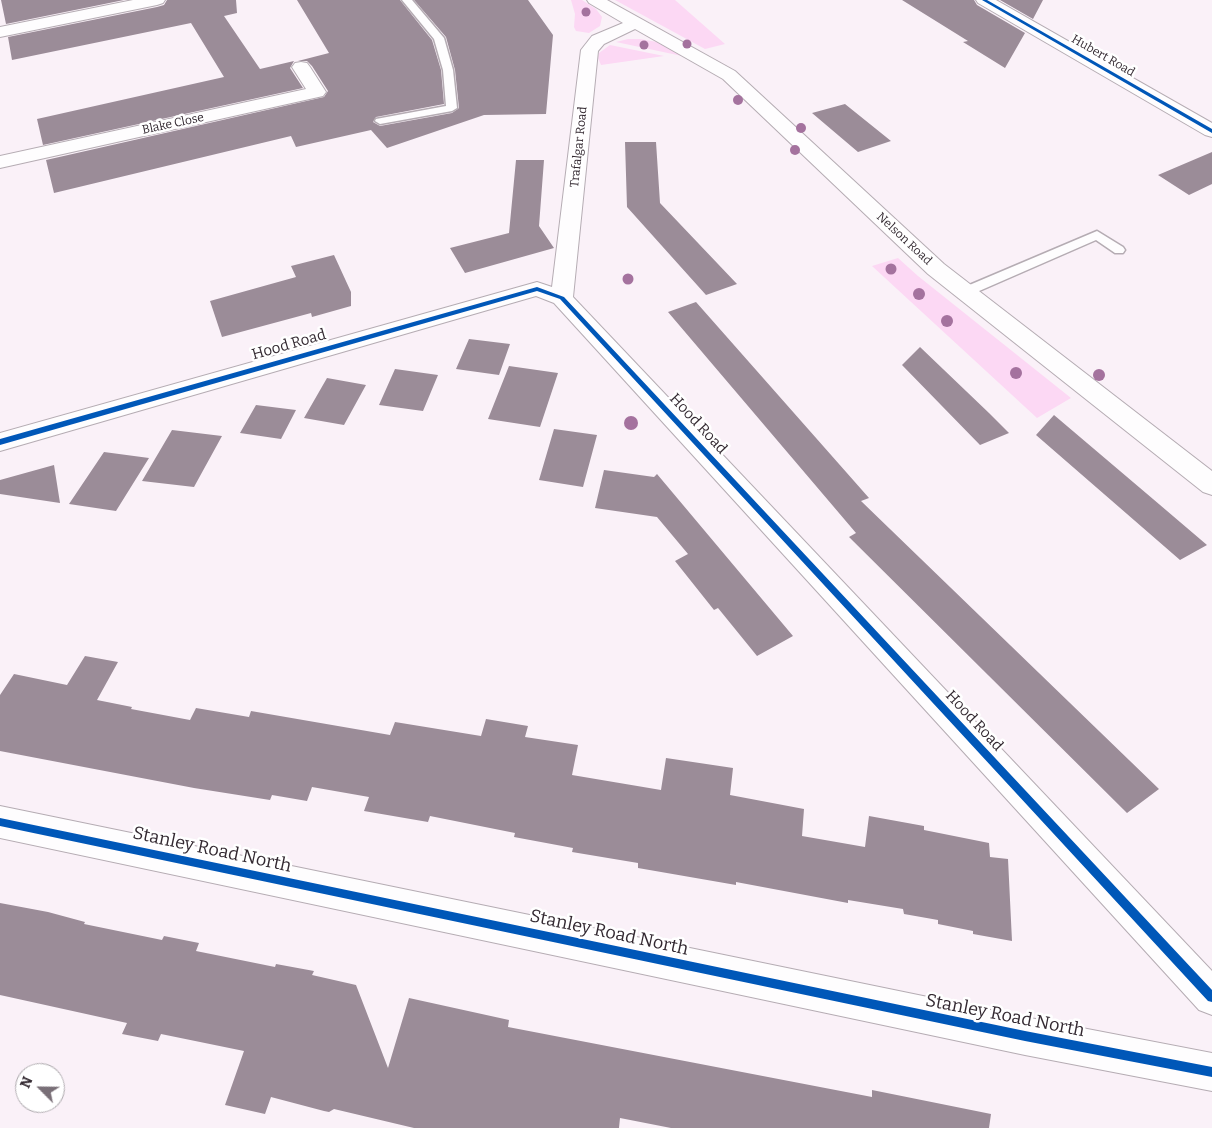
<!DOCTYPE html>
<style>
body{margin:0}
#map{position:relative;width:1212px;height:1128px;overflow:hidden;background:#faf1f8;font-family:Bitter,serif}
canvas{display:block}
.north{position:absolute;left:15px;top:1063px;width:50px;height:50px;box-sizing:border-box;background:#fff;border:1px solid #ada9ad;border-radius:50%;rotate:293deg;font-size:14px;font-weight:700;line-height:20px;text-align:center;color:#332931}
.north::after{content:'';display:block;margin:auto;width:18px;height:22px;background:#796f77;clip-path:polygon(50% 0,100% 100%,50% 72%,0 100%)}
</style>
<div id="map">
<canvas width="1212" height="1128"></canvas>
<div class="north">N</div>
</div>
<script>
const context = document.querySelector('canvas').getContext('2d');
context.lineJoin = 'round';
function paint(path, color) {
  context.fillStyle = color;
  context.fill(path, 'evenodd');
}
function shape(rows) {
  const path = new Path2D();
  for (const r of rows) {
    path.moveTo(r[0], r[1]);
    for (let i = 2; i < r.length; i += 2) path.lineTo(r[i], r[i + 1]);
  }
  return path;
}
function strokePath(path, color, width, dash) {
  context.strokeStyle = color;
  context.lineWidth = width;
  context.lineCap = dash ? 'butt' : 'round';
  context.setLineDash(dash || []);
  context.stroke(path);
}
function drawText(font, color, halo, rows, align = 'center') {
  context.font = font + ' Bitter,serif';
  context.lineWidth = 5;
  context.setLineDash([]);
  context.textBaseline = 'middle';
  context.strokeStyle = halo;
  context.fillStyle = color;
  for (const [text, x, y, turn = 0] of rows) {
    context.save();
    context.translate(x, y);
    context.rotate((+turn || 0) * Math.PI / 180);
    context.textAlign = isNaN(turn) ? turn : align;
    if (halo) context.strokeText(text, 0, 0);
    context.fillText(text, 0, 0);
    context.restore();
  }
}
paint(shape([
 [571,0,582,0,596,9,602,17,600,26,589,33,576,31,574,27,575,14],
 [615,0,675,0,725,44,705,49],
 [628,39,640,39,657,42,682,56,616,42],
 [610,45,664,56,601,65,598,58,599,53],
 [898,258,918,276,1071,398,1037,418,872,266]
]), '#fcd8f4');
paint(shape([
 [1,0,124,0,6,24],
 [167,0,236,0,237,13,224,16,260,69,294,61,290,68,303,88,43,145,37,119,224,77,191,23,12,60,8,37,157,7,164,5],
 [297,0,400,0,432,40,441,70,444,104,376,117,373,122,380,126,452,113,459,108,455,70,446,37,414,0,528,0,553,35,546,114,484,115,387,148,371,130,296,147,291,136,54,193,46,160,324,97,328,91,312,66,307,61,298,61,329,53],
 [902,0,974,0,977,5,1025,33,1005,68,963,42,968,41],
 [1000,0,1043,0,1033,19],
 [845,104,891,141,858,152,812,113],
 [625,142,656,142,660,203,737,284,706,295,627,207],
 [1212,152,1212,184,1189,195,1158,175],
 [516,160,544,160,539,226,554,248,465,273,450,248,509,233],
 [334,255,351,292,351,306,312,317,311,313,222,337,210,301,296,277,291,266],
 [696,302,869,498,861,501,1159,789,1127,813,849,537,856,533,668,312],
 [469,339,510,344,499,375,456,369],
 [920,347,989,413,1009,433,980,445,902,365],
 [509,366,558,373,540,427,488,419],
 [395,369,438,375,423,411,379,405],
 [327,378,366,385,344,425,304,418],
 [256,405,296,410,281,439,240,433],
 [1054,415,1153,499,1207,545,1180,560,1036,435],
 [554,429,597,435,583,487,539,480],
 [172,430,222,436,194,487,142,481],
 [104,452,149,458,116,511,69,504],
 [54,465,60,503,0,494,0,480],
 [604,470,654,477,657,474,793,636,757,656,718,608,714,610,675,561,688,554,657,517,595,508],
 [85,656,118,662,97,700,132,707,131,709,190,720,196,708,249,717,251,711,390,735,395,722,481,736,486,719,528,726,525,737,578,745,572,775,661,790,666,758,733,768,730,795,804,809,802,836,865,847,869,816,924,826,924,830,989,843,990,857,1008,859,1012,941,973,934,973,931,938,924,938,920,904,914,903,909,848,900,848,903,736,882,736,885,638,868,638,863,572,852,573,848,514,837,515,833,430,816,428,822,364,811,369,797,312,787,307,801,272,795,270,800,194,788,0,751,0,695,14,674,67,685],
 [0,903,48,912,85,922,84,924,162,940,164,936,199,943,196,951,275,967,276,964,314,971,312,975,356,985,388,1068,409,998,509,1020,508,1027,872,1097,872,1090,991,1114,989,1128,671,1128,620,1118,619,1128,414,1128,334,1109,329,1112,324,1111,271,1097,265,1114,225,1105,244,1051,161,1034,158,1041,122,1034,127,1023,0,995]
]), '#9b8c98');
const lane = shape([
 [402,0,412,0,444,38,453,70,457,108,452,111,380,124,375,121,376,119,446,106,443,70,434,39,402,0],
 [1097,231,1123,247,1125,250,1123,253,1115,253,1096,240,970,295,965,296,959,292,960,289,1097,231]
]);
const street = shape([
 [133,0,165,0,163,3,157,5,0,37,0,27,133,0],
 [587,0,607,0,735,71,944,264,1212,471,1212,495,1203,492,928,274,723,79,635,29,604,44,598,51,573,297,1212,971,1212,1015,1199,1010,554,303,536,296,0,451,0,433,537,282,552,287,581,50,592,36,623,23,589,3,587,0],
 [976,0,996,0,1212,123,1212,137,1205,135,978,3,976,0],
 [301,62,307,63,310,67,326,92,323,96,0,168,0,156,306,89,292,67,295,63,301,62],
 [0,806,1025,1017,1212,1053,1212,1091,1025,1055,0,838,0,806]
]);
strokePath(lane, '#b5acb3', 3);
strokePath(street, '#b5acb3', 2);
paint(lane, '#fefdfe');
paint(street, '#fefdfe');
paint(shape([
 [982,0,987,0,1212,129,1212,133,982,0],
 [537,287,564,297,1212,990,1212,1002,1208,1001,560,299,537,291,0,445,0,439,537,287],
 [0,818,1025,1031,1212,1067,1212,1077,1025,1041,0,826,0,818]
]), '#0057b8');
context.fillStyle = '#a4729e';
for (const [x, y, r] of [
 [586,12,4.5],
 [687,44,4.5],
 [644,45,4.5],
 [738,100,5],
 [801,128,5],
 [795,150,5],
 [891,269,5.5],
 [628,279,5.5],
 [919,294,6],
 [947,321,6],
 [1016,373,6],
 [1099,375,6],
 [631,423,7]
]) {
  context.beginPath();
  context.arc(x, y, r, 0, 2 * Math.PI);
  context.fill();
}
drawText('12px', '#332931', '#fff', [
 ["Hubert Road",1103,56,30],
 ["Blake Close",173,124,-12],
 ["Trafalgar Road",579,147,-84],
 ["Nelson Road",904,239,43]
]);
drawText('15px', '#332931', '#fff', [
 ["Hood Road",289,345,-16],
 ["Hood Road",698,424,47],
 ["Hood Road",974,721,47]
]);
drawText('18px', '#332931', '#fff', [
 ["Stanley Road North",212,850,12],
 ["Stanley Road North",609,933,12],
 ["Stanley Road North",1005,1016,11]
]);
</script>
